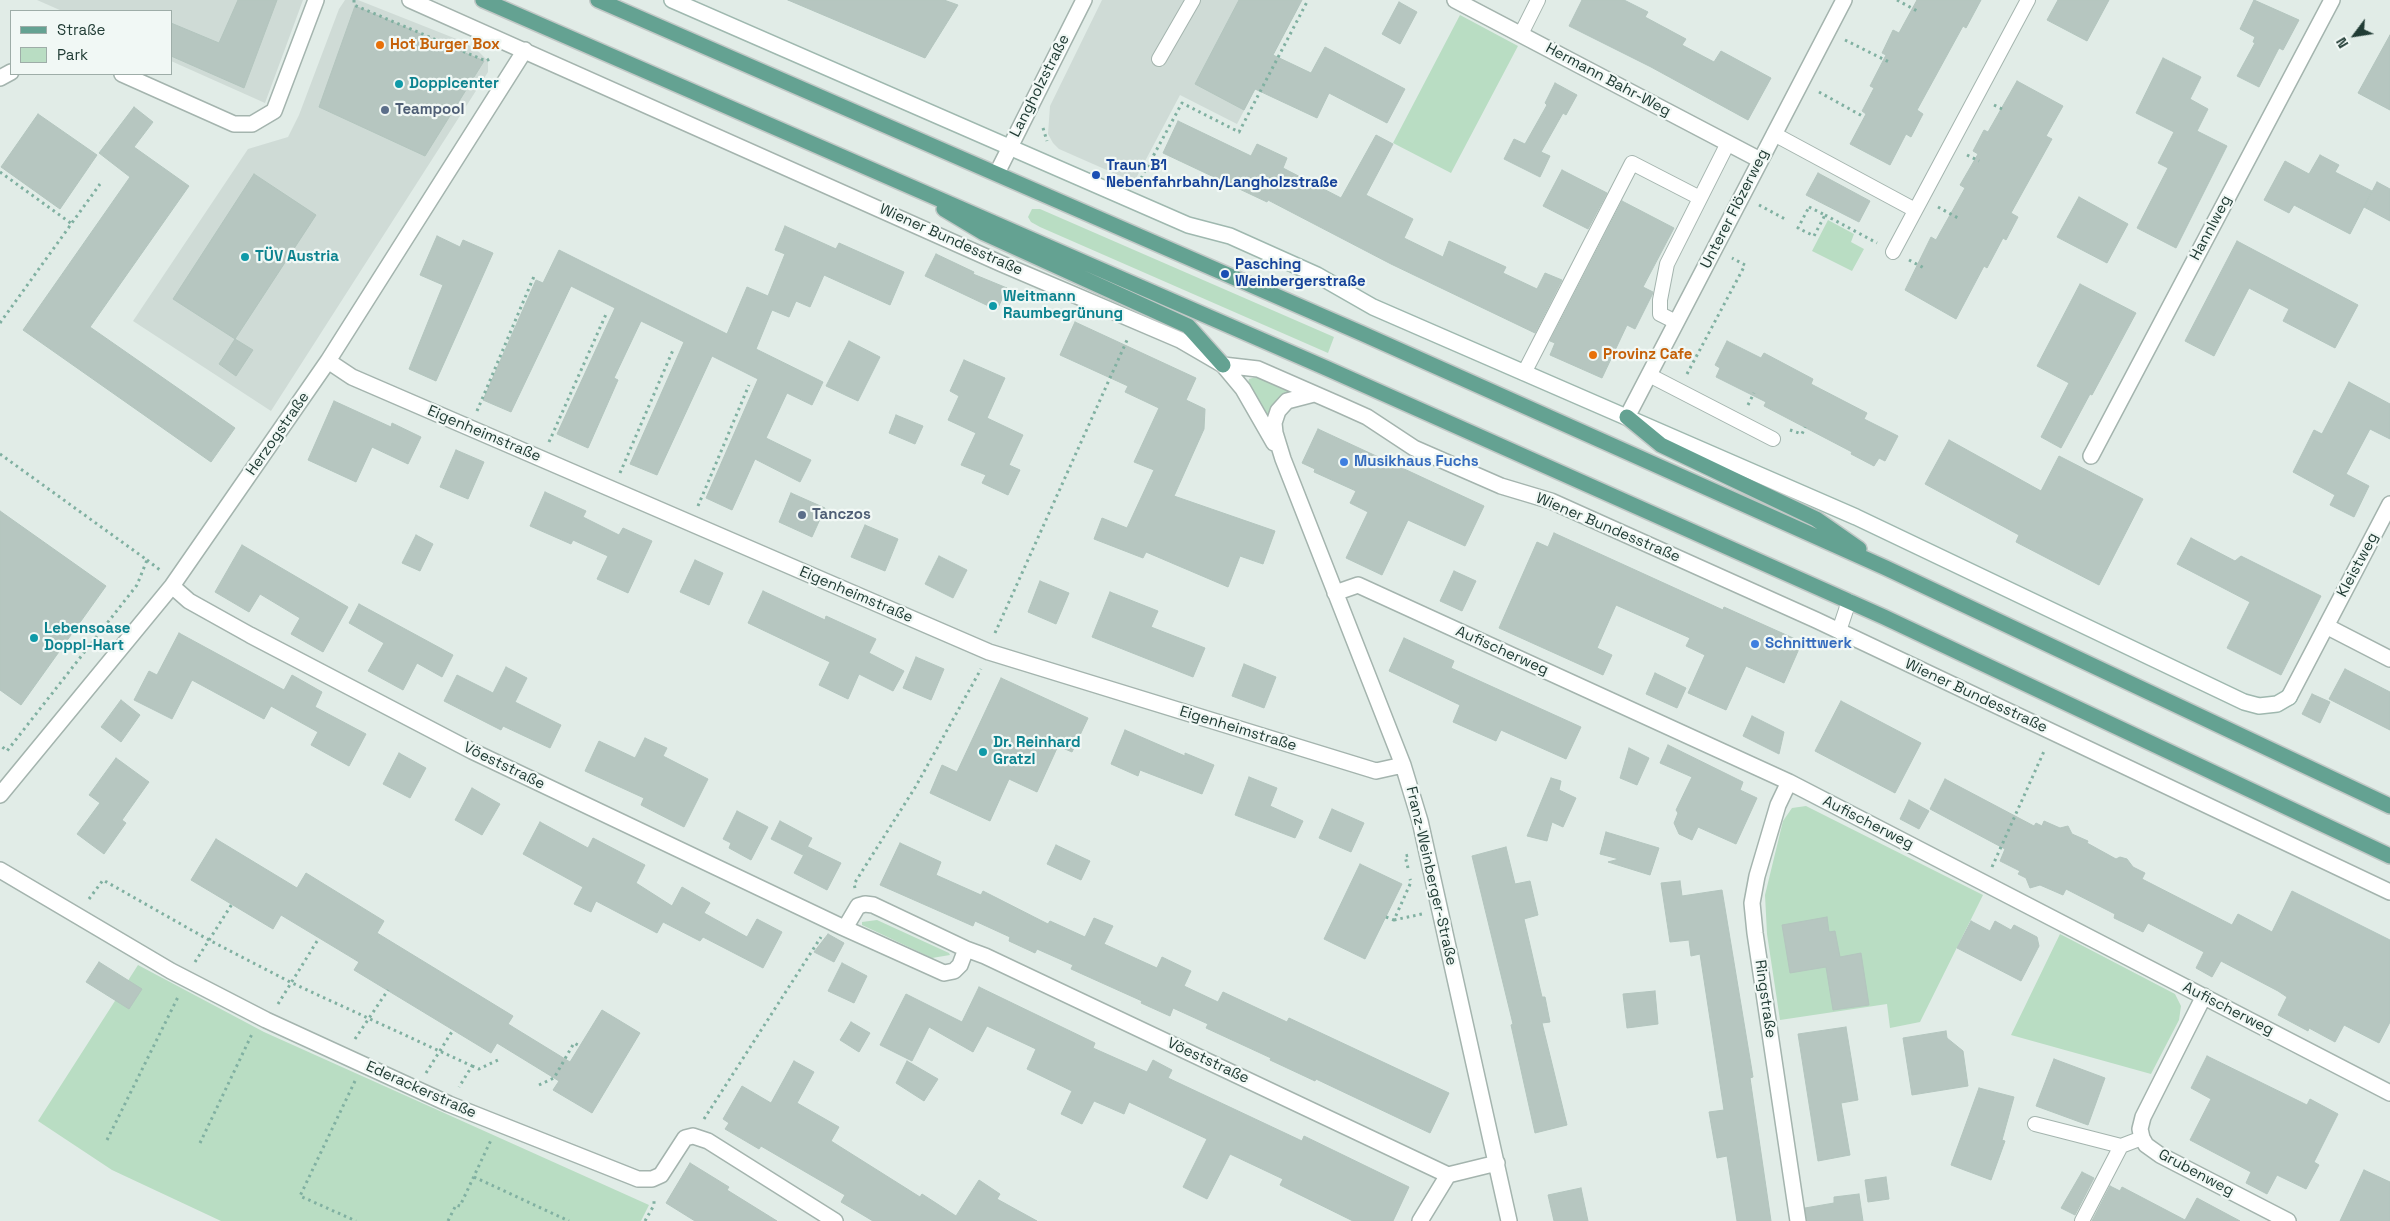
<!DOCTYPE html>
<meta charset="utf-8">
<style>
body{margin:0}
#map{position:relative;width:2390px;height:1221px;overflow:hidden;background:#e1ece7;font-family:"Space Grotesk",sans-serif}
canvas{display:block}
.legend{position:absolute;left:10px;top:10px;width:162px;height:65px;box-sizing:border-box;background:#f1f8f5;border:1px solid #9eada8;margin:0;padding:6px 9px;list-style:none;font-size:15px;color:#213c35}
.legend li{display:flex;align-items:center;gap:10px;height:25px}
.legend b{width:25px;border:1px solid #9eada8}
.north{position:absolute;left:2330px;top:10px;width:50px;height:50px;-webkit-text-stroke:4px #f1f8f5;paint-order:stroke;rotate:239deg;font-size:14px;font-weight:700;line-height:20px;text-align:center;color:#213c35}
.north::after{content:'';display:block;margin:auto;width:18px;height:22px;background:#213c35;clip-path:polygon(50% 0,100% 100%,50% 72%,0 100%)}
</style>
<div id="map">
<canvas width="2390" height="1221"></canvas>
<ul class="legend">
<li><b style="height:6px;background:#64a292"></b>Straße</li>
<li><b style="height:14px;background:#b9ddc3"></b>Park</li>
</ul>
<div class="north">N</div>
</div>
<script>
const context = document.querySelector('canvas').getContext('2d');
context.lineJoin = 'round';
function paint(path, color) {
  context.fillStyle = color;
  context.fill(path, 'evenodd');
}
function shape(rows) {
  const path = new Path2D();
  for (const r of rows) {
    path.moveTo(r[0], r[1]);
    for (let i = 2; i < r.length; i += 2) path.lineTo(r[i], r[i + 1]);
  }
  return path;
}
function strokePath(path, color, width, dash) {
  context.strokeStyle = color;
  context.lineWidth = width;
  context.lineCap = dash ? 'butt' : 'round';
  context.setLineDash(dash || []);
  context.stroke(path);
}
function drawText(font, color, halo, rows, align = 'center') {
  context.font = font + ' "Space Grotesk",sans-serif';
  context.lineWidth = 4.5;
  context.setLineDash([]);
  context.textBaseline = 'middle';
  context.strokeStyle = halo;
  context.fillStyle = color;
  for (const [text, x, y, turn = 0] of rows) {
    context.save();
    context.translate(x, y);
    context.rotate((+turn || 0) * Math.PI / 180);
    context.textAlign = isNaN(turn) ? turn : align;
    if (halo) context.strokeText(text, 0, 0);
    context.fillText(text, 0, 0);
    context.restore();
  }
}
paint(shape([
 [37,0,303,0,265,103,171,61,171,11,62,11],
 [345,0,358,0,459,40,477,50,488,61,488,72,271,411,133,321,248,149,288,137,299,115,339,9],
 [1102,0,1302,0,1237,124,1180,95,1134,182,1059,149,1053,143,1048,134,1050,106]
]), '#cfdbd6');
paint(shape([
 [1460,15,1518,46,1451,173,1393,143],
 [1032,209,1040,209,1334,337,1328,353,1040,227,1031,222,1028,217],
 [1828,220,1854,234,1851,242,1864,249,1852,271,1812,251],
 [1256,377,1291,391,1278,399,1268,414,1264,414,1248,383,1249,379],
 [1806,806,1983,895,1920,1022,1890,1028,1887,1004,1780,1020,1767,934,1765,895,1783,821,1792,808],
 [877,920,949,953,950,955,932,958,862,925,862,922],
 [2060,934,2175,994,2181,1006,2179,1020,2151,1074,2011,1035],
 [138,965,264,1032,649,1205,641,1221,221,1221,112,1170,38,1121]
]), '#b9ddc3');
const building = shape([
 [238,0,277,0,244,88,171,56,171,23,219,43,238,0],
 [788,0,944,0,958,5,925,58,788,0],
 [1239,0,1302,0,1273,55,1311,73,1325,47,1405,89,1387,123,1329,93,1317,118,1255,89,1244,110,1195,84,1239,0],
 [1582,0,1624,0,1648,12,1645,17,1686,39,1682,45,1714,62,1721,51,1771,78,1748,120,1651,67,1569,26,1582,0],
 [1917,0,1981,0,1966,28,1963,26,1917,110,1923,114,1911,137,1906,134,1890,165,1850,144,1866,114,1862,111,1874,88,1870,86,1886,55,1882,53,1893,30,1899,33,1917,0],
 [2058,0,2109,0,2087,41,2047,20,2058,0],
 [2254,0,2299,20,2283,50,2279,48,2259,87,2237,76,2255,43,2253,42,2255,37,2240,29,2254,0],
 [1399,2,1417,12,1400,44,1382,34,1399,2],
 [355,6,484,61,425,156,319,107,355,6],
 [2390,35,2390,110,2358,93,2390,35],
 [2163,58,2201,77,2190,99,2208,109,2197,131,2227,146,2176,248,2137,228,2168,168,2158,163,2174,132,2136,113,2163,58],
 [2017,81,2063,106,2046,136,2052,139,2011,213,2018,217,2006,240,2003,238,1987,268,1984,266,1956,319,1905,290,1931,237,1936,240,1965,188,1960,185,1978,154,1973,151,1984,130,1988,132,2017,81],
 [1555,83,1577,95,1566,115,1563,113,1541,152,1550,156,1540,177,1504,159,1514,139,1525,144,1547,105,1545,103,1555,83],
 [134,107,153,122,134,147,189,186,90,327,235,428,211,462,23,330,130,177,99,153,134,107],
 [38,114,97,155,60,209,1,167,38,114],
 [1178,121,1251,156,1257,144,1287,158,1283,168,1341,198,1376,135,1393,144,1366,195,1413,219,1404,238,1443,257,1449,241,1506,267,1503,273,1537,289,1545,273,1562,280,1535,333,1391,264,1268,200,1267,202,1163,153,1178,121],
 [2320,155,2339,165,2335,172,2372,191,2350,234,2294,205,2289,213,2264,200,2285,161,2309,174,2320,155],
 [1562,170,1607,193,1588,229,1543,206,1562,170],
 [1818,173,1870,201,1859,222,1806,195,1818,173],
 [254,174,316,215,235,339,173,299,254,174],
 [2377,182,2390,189,2390,221,2364,207,2377,182],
 [2079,197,2128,224,2107,263,2057,237,2079,197],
 [1622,201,1674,228,1643,287,1653,292,1652,295,1635,329,1627,325,1602,378,1550,355,1555,343,1550,341,1622,201],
 [785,226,836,249,839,243,904,272,890,305,824,275,810,307,796,301,789,317,772,310,756,349,823,382,812,405,787,393,766,438,811,460,800,482,755,459,732,510,706,498,758,379,712,356,657,475,630,464,684,342,641,321,614,378,618,380,588,448,557,434,615,308,571,286,511,412,483,400,536,280,543,283,559,250,727,334,747,287,768,296,785,254,775,250,785,226],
 [437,236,460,247,463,240,493,253,436,381,409,369,443,285,420,275,437,236],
 [2237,241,2358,305,2335,348,2283,321,2289,309,2249,288,2214,356,2185,341,2237,241],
 [936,254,974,272,973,274,1007,288,997,310,925,276,936,254],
 [2080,284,2136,313,2092,395,2090,394,2061,448,2041,437,2069,383,2037,366,2080,284],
 [1075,322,1196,378,1186,400,1205,409,1204,429,1174,496,1275,531,1263,564,1240,556,1228,587,1146,552,1143,558,1094,539,1102,518,1127,528,1154,470,1134,462,1159,408,1125,392,1128,386,1060,355,1075,322],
 [235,339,253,350,236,376,219,364,235,339],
 [849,341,880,357,858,401,826,386,849,341],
 [1727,341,1761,358,1764,353,1813,379,1811,384,1867,413,1864,419,1898,436,1885,461,1879,458,1874,466,1851,454,1852,452,1764,406,1766,402,1716,377,1720,368,1715,365,1727,341],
 [964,360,1005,378,987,418,1023,435,1009,465,1020,470,1008,495,982,483,986,475,961,465,976,433,948,420,959,396,950,391,964,360],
 [2349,382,2390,404,2390,439,2370,429,2346,474,2369,486,2354,517,2330,505,2335,495,2293,472,2314,430,2322,434,2349,382],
 [334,401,391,427,392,423,421,437,408,464,372,447,356,482,308,460,334,401],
 [896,415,923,426,915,444,889,433,896,415],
 [1318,429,1484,506,1465,546,1408,520,1382,575,1346,558,1368,512,1350,503,1356,491,1314,472,1315,469,1302,463,1318,429],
 [1949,440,2041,491,2059,456,2143,499,2099,585,2016,542,2019,535,1925,484,1949,440],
 [456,450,484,462,468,499,440,487,456,450],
 [545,492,586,511,583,517,619,535,623,528,652,541,628,593,597,579,608,556,573,540,571,544,530,526,545,492],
 [791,493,825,508,812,537,779,522,791,493],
 [0,511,106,586,21,705,0,690,0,511],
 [865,525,898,539,885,571,851,557,865,525],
 [1554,533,1723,610,1724,607,1802,642,1784,683,1746,666,1726,710,1688,693,1705,655,1686,646,1690,638,1616,605,1597,648,1612,655,1603,675,1499,628,1537,542,1548,547,1554,533],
 [416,535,433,544,420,571,402,563,416,535],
 [2191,538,2235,561,2241,556,2321,596,2281,675,2227,648,2250,602,2177,564,2191,538],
 [242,545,348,607,323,652,291,634,300,618,260,594,249,612,215,592,242,545],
 [939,556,967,570,953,598,925,584,939,556],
 [695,560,723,573,709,605,680,592,695,560],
 [1454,571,1476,581,1462,611,1440,601,1454,571],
 [1040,581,1069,593,1056,624,1028,612,1040,581],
 [763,591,825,620,826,616,876,639,869,653,904,671,893,691,859,674,848,699,819,685,830,662,748,623,763,591],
 [1110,592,1158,611,1151,627,1205,648,1193,677,1092,637,1110,592],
 [359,604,453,655,442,677,417,663,403,690,368,671,384,643,349,623,359,604],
 [179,633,284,690,292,675,322,692,315,707,366,734,349,766,311,745,318,732,271,706,264,719,192,680,172,719,134,700,149,671,157,675,179,633],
 [1404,638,1454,661,1451,668,1581,727,1566,759,1501,730,1496,741,1453,722,1460,705,1389,671,1404,638],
 [916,657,944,669,931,700,903,688,916,657],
 [1244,664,1276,677,1264,708,1232,696,1244,664],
 [506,667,527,678,515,702,561,725,550,748,503,726,501,730,444,701,457,675,493,693,506,667],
 [2345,669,2390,692,2390,730,2329,699,2345,669],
 [1655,673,1686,688,1677,708,1646,694,1655,673],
 [1001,678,1088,718,1072,752,1058,746,1037,792,1009,779,990,821,930,793,942,765,957,772,1001,678],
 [2312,694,2330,702,2320,723,2302,714,2312,694],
 [121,700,140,715,121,742,101,727,121,700],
 [1841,701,1921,743,1895,793,1815,751,1841,701],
 [1752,716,1784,732,1779,754,1743,736,1752,716],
 [1125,730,1185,756,1185,753,1214,765,1202,794,1140,770,1138,776,1111,764,1125,730],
 [645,738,667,748,663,756,708,779,684,827,641,805,644,798,585,771,599,741,635,758,645,738],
 [1668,745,1743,782,1740,790,1757,798,1736,844,1698,827,1692,840,1679,834,1674,823,1678,813,1676,810,1692,777,1660,763,1668,745],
 [1629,748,1649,758,1637,785,1620,778,1629,748],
 [399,753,426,768,410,798,383,784,399,753],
 [116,758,149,782,122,820,126,823,104,854,77,834,100,803,89,795,116,758],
 [1249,777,1277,788,1270,806,1303,821,1295,838,1235,815,1249,777],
 [1551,778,1561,781,1559,790,1576,798,1563,827,1552,822,1547,841,1527,836,1551,778],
 [1945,779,2034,826,2036,823,2042,826,2044,821,2060,828,2068,826,2072,834,2088,841,2087,843,2116,859,2120,857,2127,859,2133,867,2145,873,2142,879,2232,925,2238,914,2272,932,2292,891,2390,940,2390,1022,2379,1043,2344,1025,2335,1042,2309,1028,2308,1031,2278,1015,2287,997,2278,991,2221,961,2212,977,2196,968,2204,952,2148,923,2143,932,2114,918,2115,914,2066,889,2063,895,2040,885,2030,888,2026,878,2018,874,2020,871,2000,861,2005,849,1930,809,1945,779],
 [472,788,500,804,482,835,455,820,472,788],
 [1909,800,1929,811,1919,829,1900,819,1909,800],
 [1332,809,1364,823,1351,852,1319,838,1332,809],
 [737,811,768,827,751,860,729,848,731,843,723,839,737,811],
 [780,821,812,838,803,855,771,839,780,821],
 [540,822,588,848,593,838,645,865,636,883,672,906,682,887,710,903,704,913,747,937,757,919,782,932,763,968,703,937,700,941,663,922,657,933,596,901,591,912,574,904,583,887,523,854,540,822],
 [1606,832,1659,848,1650,875,1608,862,1619,859,1600,854,1606,832],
 [216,839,297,888,306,873,384,921,377,933,513,1016,508,1024,570,1062,602,1010,640,1033,592,1113,553,1090,559,1081,497,1043,491,1053,354,970,359,962,281,915,273,929,191,880,216,839],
 [900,843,941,862,936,875,981,895,983,891,1048,924,1050,921,1085,937,1094,918,1113,926,1104,944,1157,968,1162,957,1191,971,1184,986,1218,1002,1223,992,1287,1022,1289,1018,1449,1093,1430,1133,1316,1079,1315,1081,1270,1060,1271,1058,1206,1028,1208,1024,1173,1008,1170,1016,1141,1003,1142,1001,1071,969,1073,965,1037,949,1035,953,1009,941,1010,937,975,921,973,926,880,885,900,843],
 [1056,845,1090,861,1081,880,1047,864,1056,845],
 [808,847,841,863,827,890,794,873,808,847],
 [1506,847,1515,884,1530,881,1538,915,1524,919,1542,997,1545,997,1550,1022,1542,1023,1567,1125,1535,1133,1511,1025,1513,1024,1472,856,1506,847],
 [1360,864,1402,884,1365,959,1324,939,1360,864],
 [1680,881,1682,896,1722,890,1753,1077,1750,1078,1771,1221,1737,1221,1727,1156,1717,1158,1709,1112,1724,1110,1700,954,1691,956,1689,940,1670,942,1661,883,1680,881],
 [1827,917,1829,932,1835,931,1840,957,1861,953,1869,1005,1833,1010,1826,967,1790,973,1782,925,1827,917],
 [1971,921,1990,931,1995,921,2011,930,2014,925,2037,937,2039,946,2021,981,1957,948,1971,921],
 [828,934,844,943,834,962,814,952,828,934],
 [99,962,142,989,129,1009,86,982,99,962],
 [842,963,867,976,854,1003,828,991,842,963],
 [979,987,1095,1043,1093,1048,1147,1072,1153,1060,1172,1070,1168,1078,1302,1141,1304,1136,1409,1187,1393,1221,1353,1221,1280,1185,1283,1179,1230,1154,1207,1199,1183,1187,1207,1139,1129,1102,1124,1114,1094,1101,1082,1124,1061,1114,1072,1091,1027,1069,1036,1049,987,1026,973,1052,929,1027,912,1061,880,1045,906,994,962,1022,979,987],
 [1655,991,1658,1024,1627,1028,1623,994,1655,991],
 [851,1022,870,1033,859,1052,840,1040,851,1022],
 [1846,1027,1858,1100,1841,1103,1850,1155,1818,1161,1798,1034,1846,1027],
 [1946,1031,1947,1038,1963,1051,1968,1086,1912,1095,1903,1038,1946,1031],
 [2207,1056,2307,1105,2310,1099,2338,1114,2314,1162,2319,1165,2306,1189,2277,1175,2267,1194,2246,1183,2251,1172,2190,1140,2211,1099,2191,1088,2207,1056],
 [2054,1059,2105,1078,2088,1125,2036,1106,2054,1059],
 [794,1061,814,1072,797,1103,839,1127,831,1141,920,1197,922,1194,956,1216,979,1180,1000,1194,997,1199,1037,1221,873,1221,841,1202,845,1195,761,1146,759,1149,725,1129,729,1123,723,1119,742,1086,771,1103,794,1061],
 [907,1061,938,1079,924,1101,896,1083,907,1061],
 [1979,1088,2014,1097,2002,1140,2005,1141,1991,1180,1951,1165,1979,1088],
 [690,1163,729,1187,727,1190,777,1221,695,1221,666,1203,690,1163],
 [2364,1170,2390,1182,2390,1221,2340,1221,2364,1170],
 [2082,1172,2094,1178,2075,1215,2061,1208,2082,1172],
 [1886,1177,1889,1199,1868,1202,1865,1180,1886,1177],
 [2110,1186,2120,1191,2122,1187,2185,1220,2197,1198,2240,1221,2092,1221,2110,1186],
 [1581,1188,1588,1221,1554,1221,1548,1195,1581,1188],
 [1859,1194,1863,1221,1807,1221,1805,1208,1834,1203,1834,1197,1859,1194]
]);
paint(building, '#b6c6c0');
strokePath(building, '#b3c5be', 1);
const lane = shape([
 [1521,34,1538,0],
 [1159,59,1193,0],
 [1774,134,1915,210],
 [1893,252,2028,0],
 [1676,322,1660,314,1660,300,1667,264,1728,143],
 [1524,373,1632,163,1700,198],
 [1649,375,1773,439],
 [1839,631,1849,601],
 [2035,1124,2121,1146,2142,1138],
 [2082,1221,2121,1146]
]);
const street = shape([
 [410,0,1002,264,1180,340,1223,365,1258,369,1338,404,1367,417,1414,448,1501,486,1551,501,1816,620,2390,892],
 [1455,0,1760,160],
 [122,74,234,124,252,124,274,111,316,0],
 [0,78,11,72],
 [997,173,1084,0],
 [328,361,352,377,989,652,1376,771,1403,765],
 [1223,365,1243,389,1274,443],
 [1314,394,1287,401,1278,411,1274,423,1275,433,1283,459,1403,765,1420,821,1509,1221],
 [1627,417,1844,0],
 [2091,456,2332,0],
 [172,586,189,601,250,635,472,751,842,927,944,973,954,971,960,965,966,949],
 [1335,593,1358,585,1789,782,2390,1093],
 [2326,626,2390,659],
 [2289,697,2390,504],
 [1789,782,1778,805,1757,876,1752,903,1755,933,1798,1221],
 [0,795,172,586,328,361,525,50],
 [0,870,171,971,266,1020,449,1104,638,1179,652,1179,661,1175,685,1138,693,1136,708,1141,835,1221],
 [845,928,858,906,865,904,873,905,966,949,985,956,1448,1175],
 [2204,996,2143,1117,2140,1129,2142,1138,2146,1145,2160,1155,2288,1221],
 [1420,1221,1448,1175,1497,1163]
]);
const secondary = shape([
 [672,0,1188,225,1230,236,1317,275,1373,307,1856,517,2244,702,2259,706,2277,704,2289,697]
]);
const primary = shape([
 [483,0,1326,368,1884,617,2390,856],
 [598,0,1361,333,1886,568,2390,806],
 [944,209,984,233,1188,326,1223,365],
 [1627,417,1661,445,1816,519,1859,549]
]);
strokePath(lane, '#a4b4ae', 16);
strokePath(street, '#a4b4ae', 18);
strokePath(secondary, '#9fb8af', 18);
strokePath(primary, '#c1c8c6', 18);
strokePath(shape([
 [354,0,354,5,486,61,491,58],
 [1897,0,1919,12],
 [1845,40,1889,62],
 [1819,92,1864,117],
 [1994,105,2004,110],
 [1043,128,1047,141],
 [1967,155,1979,161],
 [0,172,72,224],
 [1138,184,1182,103,1239,132,1308,0],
 [1759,205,1785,219],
 [1809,207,1825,215,1814,236,1798,228,1809,207],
 [1938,207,1958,218],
 [1825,215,1877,243],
 [1909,260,1924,268],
 [0,323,100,184],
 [1687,374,1745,265,1732,258],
 [1748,405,1754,393],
 [477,411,535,274],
 [1790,430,1802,434,1805,427],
 [549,442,607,312],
 [0,454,147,560,137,585,7,751,0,745],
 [620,473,673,350],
 [698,506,749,385],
 [147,560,160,570],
 [995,633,1128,338],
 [1992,867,2045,749],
 [1408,868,1405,856,1409,855],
 [855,888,854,884,916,786,981,669],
 [89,899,103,880,209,940,292,983,472,1066,459,1087],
 [1386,917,1394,920,1411,882,1410,879],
 [1394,920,1422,914],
 [195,962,232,904],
 [278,1004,319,938],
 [355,1039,388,990],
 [472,1066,479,1069,498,1060],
 [426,1073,453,1030],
 [355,1081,300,1196,356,1221],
 [539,1085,554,1078,574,1043,580,1046],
 [704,1119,821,937],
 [107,1140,178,997],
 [200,1143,252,1034],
 [474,1177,569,1221],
 [448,1221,456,1205,460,1206,491,1140],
 [645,1221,654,1205,654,1198]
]), '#80b0a1', 3, [2.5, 4]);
strokePath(lane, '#fff', 14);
strokePath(street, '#fff', 15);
strokePath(secondary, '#fff', 15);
strokePath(primary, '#64a292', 15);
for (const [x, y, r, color] of [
 [380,45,5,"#e8710a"],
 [399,84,5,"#0f9aa8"],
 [385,110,5,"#5c6f8a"],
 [1096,175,5,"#1a4fb4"],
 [245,257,5,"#0f9aa8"],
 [1225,274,5,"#1a4fb4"],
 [993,306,5,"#0f9aa8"],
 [1593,355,5,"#e8710a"],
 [1344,462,5,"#3f7fe0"],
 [802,515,5,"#5c6f8a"],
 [34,638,5,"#0f9aa8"],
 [1755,644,5,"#3f7fe0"],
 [983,752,5,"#0f9aa8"]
]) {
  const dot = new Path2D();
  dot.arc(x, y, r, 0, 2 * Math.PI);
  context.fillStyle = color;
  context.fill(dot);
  strokePath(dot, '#f1f8f5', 2);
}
drawText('bold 15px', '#c56008', '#f1f8f5', [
 ["Hot Burger Box",390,45],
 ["Provinz Cafe",1603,355]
], 'left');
drawText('15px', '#213c35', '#f1f8f5', [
 ["Hermann Bahr-Weg",1608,80,28],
 ["Langholzstraße",1040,86,-63],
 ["Unterer Flözerweg",1735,209,-63],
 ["Hannlweg",2211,228,-62],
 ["Wiener Bundesstraße",951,240,24],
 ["Herzogstraße",278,434,-55],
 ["Eigenheimstraße",484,434,23],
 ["Wiener Bundesstraße",1608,528,23],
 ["Kleistweg",2358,565,-62],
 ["Eigenheimstraße",856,595,23],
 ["Aufischerweg",1502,651,24],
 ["Wiener Bundesstraße",1976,696,25],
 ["Eigenheimstraße",1238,729,17],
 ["Vöeststraße",504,766,26],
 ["Aufischerweg",1868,823,27],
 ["Franz-Weinberger-Straße",1431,876,77],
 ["Ringstraße",1765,999,82],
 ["Aufischerweg",2228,1009,27],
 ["Vöeststraße",1208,1061,25],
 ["Ederackerstraße",421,1090,24],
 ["Grubenweg",2196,1173,28]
]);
drawText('bold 15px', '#0d838f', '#f1f8f5', [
 ["Dopplcenter",409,84],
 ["TÜV Austria",255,257],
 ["Weitmann",1003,297],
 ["Raumbegrünung",1003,314],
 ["Lebensoase",44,629],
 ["Doppl-Hart",44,646],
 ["Dr. Reinhard",993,743],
 ["Gratzl",993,760]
], 'left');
drawText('bold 15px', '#4e5e75', '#f1f8f5', [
 ["Teampool",395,110],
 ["Tanczos",812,515]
], 'left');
drawText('bold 15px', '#164399', '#f1f8f5', [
 ["Traun B1",1106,166],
 ["Nebenfahrbahn/Langholzstraße",1106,183],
 ["Pasching",1235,265],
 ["Weinbergerstraße",1235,282]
], 'left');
drawText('bold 15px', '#366cbe', '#f1f8f5', [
 ["Musikhaus Fuchs",1354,462],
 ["Schnittwerk",1765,644]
], 'left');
</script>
